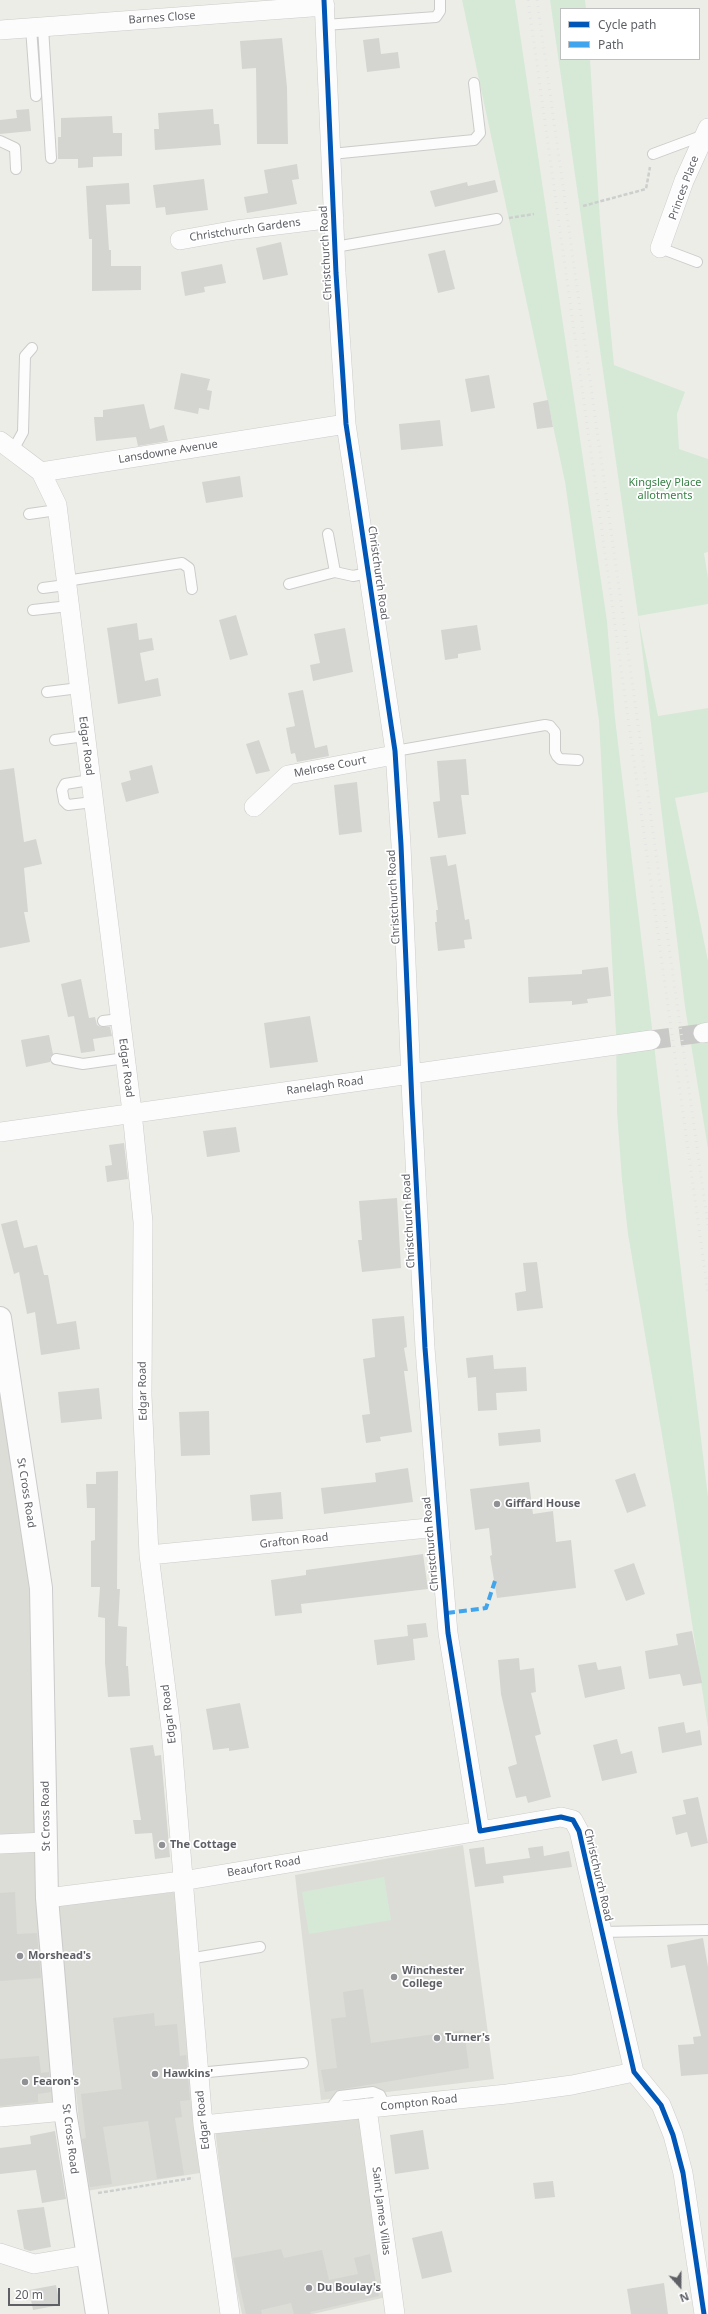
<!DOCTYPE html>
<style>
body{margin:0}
#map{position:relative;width:708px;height:2314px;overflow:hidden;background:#edede8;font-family:"Noto Sans",sans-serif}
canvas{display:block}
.legend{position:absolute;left:560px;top:8px;width:140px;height:52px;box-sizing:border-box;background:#fff;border:1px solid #bfbfc2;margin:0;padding:5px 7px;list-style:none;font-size:12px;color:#5e6066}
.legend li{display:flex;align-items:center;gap:8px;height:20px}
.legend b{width:20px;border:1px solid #bfbfc2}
.north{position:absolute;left:660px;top:2266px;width:40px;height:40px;-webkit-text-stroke:3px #fff;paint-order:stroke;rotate:159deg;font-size:11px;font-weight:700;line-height:16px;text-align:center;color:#5e6066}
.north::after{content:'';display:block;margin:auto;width:14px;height:18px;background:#5e6066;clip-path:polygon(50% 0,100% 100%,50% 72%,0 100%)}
.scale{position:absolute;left:8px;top:2288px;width:52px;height:18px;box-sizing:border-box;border:2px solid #5e6066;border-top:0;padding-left:5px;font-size:12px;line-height:14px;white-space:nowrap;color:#5e6066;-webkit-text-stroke:3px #fff;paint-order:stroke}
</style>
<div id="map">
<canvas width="708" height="2314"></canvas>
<ul class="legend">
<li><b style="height:5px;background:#0057b8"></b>Cycle path</li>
<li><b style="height:5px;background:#41a5ee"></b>Path</li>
</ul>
<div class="north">N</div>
<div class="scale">20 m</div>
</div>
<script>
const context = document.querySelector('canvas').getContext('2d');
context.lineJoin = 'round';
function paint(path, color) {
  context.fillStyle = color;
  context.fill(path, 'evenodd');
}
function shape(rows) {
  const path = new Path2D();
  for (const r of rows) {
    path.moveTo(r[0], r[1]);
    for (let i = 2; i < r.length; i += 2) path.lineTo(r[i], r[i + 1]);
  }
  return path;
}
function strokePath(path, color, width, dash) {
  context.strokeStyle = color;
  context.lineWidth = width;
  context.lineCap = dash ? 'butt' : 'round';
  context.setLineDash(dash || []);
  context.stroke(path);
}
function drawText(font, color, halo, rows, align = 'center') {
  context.font = font + ' "Noto Sans",sans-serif';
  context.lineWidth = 3.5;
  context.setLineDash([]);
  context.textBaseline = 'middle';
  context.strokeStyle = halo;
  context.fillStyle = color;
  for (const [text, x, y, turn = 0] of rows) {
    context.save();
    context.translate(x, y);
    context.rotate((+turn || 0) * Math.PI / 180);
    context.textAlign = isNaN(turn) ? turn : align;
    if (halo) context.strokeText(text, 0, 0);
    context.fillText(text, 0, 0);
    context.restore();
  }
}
paint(shape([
 [0,1384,31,1586,56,2107,0,2112],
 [463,1845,494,2079,321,2100,295,1875],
 [176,1892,200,2173,86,2191,57,1904],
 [363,2114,386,2297,313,2314,242,2314,229,2253,215,2128]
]), '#ddddd7');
paint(shape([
 [462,0,515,0,607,621,615,718,708,1497,708,1728,674,1506,628,1234,622,1180,617,1112,616,1033,599,721,565,482],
 [550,0,585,0,586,9,561,9,561,59,590,59,600,221,614,365,685,392,677,414,679,449,708,459,708,552,704,553,708,578,708,604,638,616,658,716,708,708,708,792,675,798,708,961,708,1149,685,1007,638,616],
 [384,1877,391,1920,309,1934,302,1892]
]), '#d6e9d7');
paint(shape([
 [282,38,287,87,288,144,257,144,256,68,242,69,240,41],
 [379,38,381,54,398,52,400,68,367,72,363,40],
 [29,109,31,131,0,134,0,120,17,118,16,110],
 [213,109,214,124,219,124,221,145,155,150,154,129,159,129,158,113],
 [112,116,113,133,122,133,122,156,93,157,93,167,78,168,78,159,58,159,58,137,61,137,61,118],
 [297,164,299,179,292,180,297,204,247,213,244,197,268,193,264,170],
 [204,179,208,210,166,215,165,207,156,208,153,185],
 [495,180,498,192,435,207,430,191,467,182,468,186],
 [129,183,130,204,106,205,109,250,111,250,111,266,141,266,141,290,92,291,92,239,89,239,86,186],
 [281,242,288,275,263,280,256,248],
 [445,250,455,289,438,293,428,254],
 [222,264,226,283,204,287,205,292,185,296,181,272],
 [181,373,210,379,207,390,212,391,209,410,199,408,198,414,174,409],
 [489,375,495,408,471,412,465,379],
 [548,400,553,427,537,429,533,403],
 [144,404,150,429,164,425,168,441,138,446,136,437,96,441,94,417,103,417,103,410],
 [440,420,443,446,401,450,399,424],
 [240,476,243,497,206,503,202,482],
 [236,615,248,655,230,660,219,620],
 [137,623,139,640,152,638,154,650,140,653,145,681,158,678,161,696,118,704,107,628],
 [477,625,481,650,458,654,458,658,445,660,441,630],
 [345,628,353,672,313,681,310,665,320,663,314,634],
 [303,690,315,748,327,745,329,756,297,762,295,753,291,754,286,728,295,726,288,693],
 [259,740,270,771,256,774,246,744],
 [466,759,469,795,461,795,466,834,438,838,433,802,440,801,437,761],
 [152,765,159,793,126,802,121,783,131,780,129,771],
 [14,768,24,842,36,839,42,864,24,868,28,912,24,912,30,942,0,948,0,770],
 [357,782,362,832,339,835,334,785],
 [446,855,448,866,456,864,465,920,469,919,472,939,464,940,465,948,438,951,435,922,437,922,436,910,438,910,430,857],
 [608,967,611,996,587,999,588,1003,572,1005,572,1001,529,1003,528,977,582,974,582,970],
 [81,979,89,1018,95,1017,97,1025,101,1027,110,1027,112,1036,93,1039,95,1051,81,1053,74,1016,68,1017,61,984],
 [310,1016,318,1062,270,1068,264,1023],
 [49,1035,53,1054,50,1057,50,1062,26,1067,21,1040],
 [236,1127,240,1152,207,1157,203,1131],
 [124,1143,128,1179,107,1182,105,1166,112,1165,109,1145],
 [397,1198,401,1268,362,1272,358,1240,362,1240,359,1201],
 [17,1220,24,1248,37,1245,44,1275,48,1275,57,1324,76,1321,80,1349,41,1355,35,1312,27,1314,19,1272,14,1274,1,1224],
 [537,1262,543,1308,517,1311,515,1293,526,1291,523,1263],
 [404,1316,407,1347,404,1348,408,1371,404,1371,412,1432,380,1437,381,1441,366,1443,362,1415,370,1414,363,1359,375,1357,372,1319],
 [493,1355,494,1369,526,1367,527,1391,496,1393,497,1410,478,1411,476,1377,468,1378,466,1358],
 [99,1388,102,1419,61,1423,58,1392],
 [209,1411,210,1455,181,1456,179,1412],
 [540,1429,541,1442,499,1446,498,1433],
 [408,1468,413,1502,324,1514,321,1488,376,1482,375,1473],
 [118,1471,117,1589,120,1589,118,1626,127,1627,126,1666,128,1666,130,1696,108,1697,105,1663,105,1618,98,1617,100,1587,91,1587,91,1541,95,1540,95,1508,87,1508,86,1484,96,1484,96,1472],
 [635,1473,646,1506,627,1513,615,1480],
 [529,1482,533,1514,553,1511,556,1542,571,1540,576,1588,497,1598,490,1556,492,1555,489,1528,475,1530,470,1489],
 [281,1492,283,1519,252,1521,250,1495],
 [423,1554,428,1589,301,1604,302,1613,275,1616,271,1580,306,1575,306,1570],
 [634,1563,645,1594,626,1601,614,1570],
 [426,1623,428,1637,413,1639,415,1660,377,1665,374,1640,408,1636,407,1625],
 [692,1631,702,1683,683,1686,680,1674,649,1679,645,1651,678,1645,676,1634],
 [519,1658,520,1670,534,1668,536,1692,531,1693,541,1734,535,1736,551,1797,528,1803,526,1796,516,1798,508,1767,517,1764,501,1694,498,1660],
 [596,1662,598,1670,621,1666,625,1689,585,1698,578,1665],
 [240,1703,249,1748,229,1751,229,1748,213,1750,206,1709],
 [684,1722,686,1733,700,1730,702,1745,662,1753,658,1727],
 [617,1739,621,1754,632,1751,637,1773,602,1781,593,1745],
 [153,1745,155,1756,161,1755,170,1857,155,1859,152,1833,135,1834,133,1820,141,1820,130,1748],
 [698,1797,708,1843,691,1847,687,1832,676,1835,672,1817,686,1814,683,1800],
 [543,1846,544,1856,569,1851,572,1867,503,1876,504,1883,475,1887,469,1849,484,1847,486,1864,530,1858,528,1848],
 [15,1892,17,1934,37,1933,41,1978,0,1981,0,1893],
 [703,1938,708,1967,708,2074,681,2076,678,2045,694,2044,693,2037,701,2036,685,1965,671,1968,667,1945],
 [363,1989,371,2043,464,2030,469,2068,325,2092,321,2070,337,2068,331,2019,346,2017,343,1992],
 [154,2013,155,2026,177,2024,180,2056,186,2055,190,2100,180,2101,182,2117,175,2118,184,2175,157,2179,148,2121,103,2127,112,2184,90,2187,82,2139,86,2138,81,2094,122,2089,113,2018],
 [39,2056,41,2073,49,2072,51,2092,38,2094,38,2102,0,2106,0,2059],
 [423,2130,429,2169,395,2174,390,2135],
 [55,2131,66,2199,42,2203,36,2170,0,2174,0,2148,31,2144,30,2136],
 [553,2181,555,2197,535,2199,533,2183],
 [44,2207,51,2247,30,2251,24,2249,17,2210],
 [442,2231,452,2272,422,2279,412,2238],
 [281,2249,284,2258,322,2250,329,2280,358,2274,354,2258,370,2254,379,2296,310,2312,311,2314,294,2314,291,2303,261,2310,262,2314,246,2314,233,2258],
 [664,2283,668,2314,631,2314,627,2289],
 [56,2285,60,2305,33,2310,29,2290]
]), '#d4d4d1');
strokePath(shape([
 [651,1040,703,1033]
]), '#c9cac8', 19, [19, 10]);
const lane = shape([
 [325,25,436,17,440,11,440,0],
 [43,27,51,158],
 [31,28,36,96],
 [0,141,15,148,16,169],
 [331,154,474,140,480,133,474,83],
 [653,154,704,135],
 [335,247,497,219],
 [660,248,697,262],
 [13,450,23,432,25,356,32,348],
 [29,514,57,510],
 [328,534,335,572],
 [66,581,182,563,189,568,192,589],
 [289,584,335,572,353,576,368,573],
 [43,588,66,585],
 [33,610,69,606],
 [47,692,79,688],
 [55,740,85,736],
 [395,751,545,725,550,726,555,732,555,752,557,756,560,759,578,760],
 [90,780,65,784,62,790,64,801,68,805,93,802],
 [103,1021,120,1019],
 [56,1059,83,1064,125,1058],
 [601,1932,708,1930],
 [188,1959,260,1947],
 [198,2073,303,2063],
 [332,2112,334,2104,340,2096,373,2092,380,2095,385,2106]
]);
const street = shape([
 [324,0,336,273,346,424,395,751,401,845,412,1104,425,1348,439,1527,448,1633,480,1831,561,1817,573,1820,579,1831,634,2072,661,2105,673,2135,683,2173,704,2314],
 [0,30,325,6],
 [180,240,236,230,334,218],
 [660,248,684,181,708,128],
 [0,441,41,472,346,424],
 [41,472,57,505,132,1112,143,1222,142,1395,149,1555,171,1729,203,2125,230,2314],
 [254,807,288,775,394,755],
 [703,1033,708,1032],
 [0,1132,651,1040],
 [149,1555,439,1527],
 [0,1844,46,1842],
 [47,1898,182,1881,480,1831],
 [367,2108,395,2314],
 [0,2117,65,2111],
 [203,2125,507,2094,572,2085,634,2072],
 [0,2253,34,2264,87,2255]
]);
const secondary = shape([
 [0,1318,41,1588,47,1898,65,2111,97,2314]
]);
strokePath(lane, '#cbcbca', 12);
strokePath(street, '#cbcbca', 20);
strokePath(secondary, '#cacbca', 24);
strokePath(shape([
 [583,206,646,189,650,167],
 [509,218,534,214],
 [98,2193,193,2178]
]), '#cbcfcd', 2.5, [4, 2]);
strokePath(lane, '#fcfcfc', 10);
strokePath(street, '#fcfcfc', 19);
strokePath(secondary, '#fcfcfc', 22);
strokePath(shape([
 [528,0,708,1293],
 [537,0,708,1226]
]), '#e4e4e3', 3, [1, 5]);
strokePath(shape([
 [447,1613,486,1608,495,1581]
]), '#41a5ee', 4, [8, 4]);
strokePath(shape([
 [324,0,336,273,346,424,395,751,401,845,412,1104,425,1348,439,1527,448,1633,480,1831,561,1817,573,1820,579,1831,634,2072,661,2105,673,2135,683,2173,704,2314]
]), '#0057b8', 5);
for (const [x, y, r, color] of [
 [497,1504,4,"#909194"],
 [162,1845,4,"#909194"],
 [20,1956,4,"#909194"],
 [394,1977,4,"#909194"],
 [437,2038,4,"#909194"],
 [155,2074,4,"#909194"],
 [25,2082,4,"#909194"],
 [309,2288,4,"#909194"]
]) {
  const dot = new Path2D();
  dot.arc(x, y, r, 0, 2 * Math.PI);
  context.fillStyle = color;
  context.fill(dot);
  strokePath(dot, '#fff', 1.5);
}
drawText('11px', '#5e6066', '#fff', [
 ["Barnes Close",162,18,-4],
 ["Princes Place",684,188,-70],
 ["Christchurch Gardens",245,230,-8],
 ["Christchurch Road",326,253,-93],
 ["Lansdowne Avenue",168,452,-9],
 ["Christchurch Road",378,573,82],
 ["Edgar Road",86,746,83],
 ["Melrose Court",330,767,-11],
 ["Christchurch Road",394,897,-93],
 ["Edgar Road",126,1068,83],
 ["Ranelagh Road",325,1086,-8],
 ["Christchurch Road",409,1221,-93],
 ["Edgar Road",143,1391,-91],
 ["St Cross Road",26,1493,81],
 ["Grafton Road",294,1541,-6],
 ["Christchurch Road",431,1544,-95],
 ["Edgar Road",169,1714,-97],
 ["St Cross Road",46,1816,-91],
 ["Beaufort Road",264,1867,-10],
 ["Christchurch Road",598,1875,77],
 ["Compton Road",419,2103,-6],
 ["Edgar Road",203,2120,-96],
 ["St Cross Road",70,2139,83],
 ["Saint James Villas",381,2211,83]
]);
drawText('11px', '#398247', '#fff', [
 ["Kingsley Place",665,483],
 ["allotments",665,496]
]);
drawText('bold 11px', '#5e6066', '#fff', [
 ["Giffard House",505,1504],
 ["The Cottage",170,1845],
 ["Morshead's",28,1956],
 ["Winchester",402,1971],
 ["College",402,1984],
 ["Turner's",445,2038],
 ["Hawkins'",163,2074],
 ["Fearon's",33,2082],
 ["Du Boulay's",317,2288]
], 'left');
</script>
